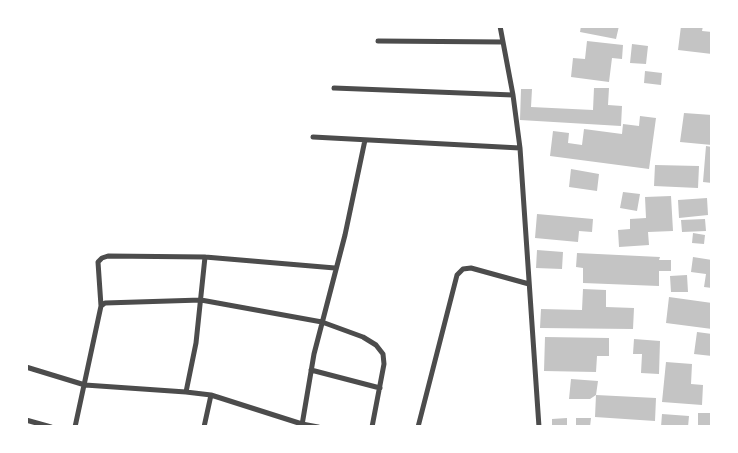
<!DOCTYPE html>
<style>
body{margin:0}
#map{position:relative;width:738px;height:453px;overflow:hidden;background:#fff;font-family:Helvetica,sans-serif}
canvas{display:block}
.frame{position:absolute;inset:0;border:28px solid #fff;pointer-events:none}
</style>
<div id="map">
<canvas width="738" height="453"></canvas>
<div class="frame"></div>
</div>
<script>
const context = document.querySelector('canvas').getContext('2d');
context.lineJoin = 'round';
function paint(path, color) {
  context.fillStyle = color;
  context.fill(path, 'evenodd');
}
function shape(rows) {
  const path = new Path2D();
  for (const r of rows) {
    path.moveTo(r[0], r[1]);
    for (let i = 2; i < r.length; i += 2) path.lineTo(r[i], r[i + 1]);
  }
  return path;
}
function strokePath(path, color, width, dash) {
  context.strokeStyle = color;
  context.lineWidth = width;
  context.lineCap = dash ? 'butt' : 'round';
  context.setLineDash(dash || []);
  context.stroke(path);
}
paint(shape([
 [581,26,619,26,616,39,580,32],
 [681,26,703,26,702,31,712,32,712,54,678,50],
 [587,41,623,45,622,59,612,58,609,82,571,77,573,58,585,59],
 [632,44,648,46,646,64,630,63],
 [645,71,662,73,661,85,644,83],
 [594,88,609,88,608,105,622,106,621,126,520,120,521,89,532,89,531,107,593,110],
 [684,113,712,115,712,145,680,142],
 [640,116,656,118,649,169,550,156,553,131,569,133,568,143,582,145,584,129,622,134,623,124,639,126],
 [706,146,712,147,712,183,703,182],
 [655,165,699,166,698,188,654,186],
 [571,169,599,174,597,191,569,187],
 [623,192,640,194,637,211,620,208],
 [671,196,673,231,648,232,649,245,619,247,618,230,630,229,630,219,646,218,645,197],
 [707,198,708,215,679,218,678,200],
 [537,214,593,219,592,232,579,231,578,242,535,238],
 [705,219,706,231,682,232,681,220],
 [693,233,705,235,704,244,692,243],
 [537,250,563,252,562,269,536,268],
 [577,253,660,257,659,260,671,260,671,271,659,271,659,286,583,283,583,268,576,267],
 [693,257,712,260,712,288,704,287,706,274,691,272],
 [687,275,688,292,671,292,670,276],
 [583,289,606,290,606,307,634,308,633,329,540,328,541,309,582,310],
 [669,297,712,303,712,329,666,323],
 [697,332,712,334,712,356,694,354],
 [545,337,609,338,609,356,597,356,596,372,544,371],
 [634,339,660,341,659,374,641,373,642,354,633,354],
 [666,362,692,364,691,384,703,385,702,405,662,402],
 [571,379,598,381,596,395,590,399,569,399],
 [596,395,656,398,655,421,595,417],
 [698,413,712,413,712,427,698,427],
 [662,414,689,416,688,427,661,427],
 [567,418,567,427,552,427,552,419],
 [576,418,591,418,590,427,576,427]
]), '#c4c4c4');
strokePath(shape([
 [500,26,513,95,520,148,539,427],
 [378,41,503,42],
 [334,88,513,95],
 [313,137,520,148],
 [101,306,98,262,102,258,108,256,205,257,335,268],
 [26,367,85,385,186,392,211,395,302,424,318,427],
 [311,370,380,388],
 [186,392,196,343,205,257],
 [26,420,51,427],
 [302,425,314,354,345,235,365,140],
 [75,427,101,306,105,303,201,300,322,322,363,337,376,345,383,354,384,364,372,427],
 [204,427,211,395],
 [418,427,457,275,463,269,471,268,529,284]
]), '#4c4c4c', 5);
</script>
